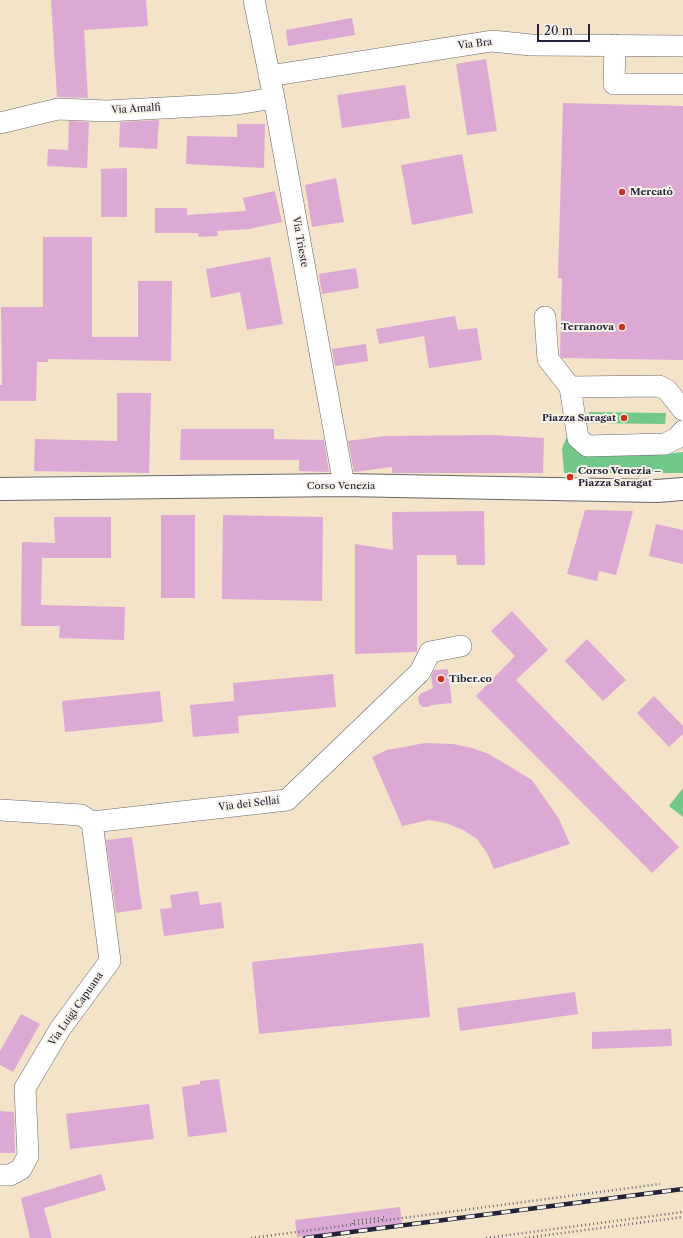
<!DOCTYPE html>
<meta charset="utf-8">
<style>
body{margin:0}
#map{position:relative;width:683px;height:1238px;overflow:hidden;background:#f2e3c9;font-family:"Libre Caslon Text",serif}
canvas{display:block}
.scale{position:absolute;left:537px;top:24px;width:53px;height:18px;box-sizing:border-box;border:2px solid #22223b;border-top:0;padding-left:5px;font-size:12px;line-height:14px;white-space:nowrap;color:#22223b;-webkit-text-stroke:3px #f7f3e8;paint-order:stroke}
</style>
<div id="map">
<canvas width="683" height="1238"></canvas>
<div class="scale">20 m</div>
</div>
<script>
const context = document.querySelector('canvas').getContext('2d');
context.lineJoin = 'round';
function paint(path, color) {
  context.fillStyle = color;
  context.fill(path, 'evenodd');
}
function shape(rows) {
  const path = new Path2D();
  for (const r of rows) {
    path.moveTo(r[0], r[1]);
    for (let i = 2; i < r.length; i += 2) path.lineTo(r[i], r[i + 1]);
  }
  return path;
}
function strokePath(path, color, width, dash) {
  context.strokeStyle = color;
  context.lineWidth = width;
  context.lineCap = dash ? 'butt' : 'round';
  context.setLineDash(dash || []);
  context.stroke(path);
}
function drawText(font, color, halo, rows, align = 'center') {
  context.font = font + ' "Libre Caslon Text",serif';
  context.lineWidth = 4;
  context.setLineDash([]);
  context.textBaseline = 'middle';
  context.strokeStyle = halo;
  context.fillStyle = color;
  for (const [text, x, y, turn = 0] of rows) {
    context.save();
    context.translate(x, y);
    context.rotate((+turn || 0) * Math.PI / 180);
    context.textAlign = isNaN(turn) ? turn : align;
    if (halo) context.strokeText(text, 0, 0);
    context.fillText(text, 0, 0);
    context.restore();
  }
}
paint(shape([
 [589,412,666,413,665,424,589,423],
 [568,434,663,454,683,452,683,473,564,473,562,448],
 [683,788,683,817,669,806]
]), '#72c78b');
paint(shape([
 [51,0,146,0,148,26,84,30,88,98,57,97],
 [352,18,355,35,288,46,286,30],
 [486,59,497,131,467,135,456,64],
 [405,85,410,118,342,128,337,95],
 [563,103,683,106,683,360,562,358,560,355,562,278,558,278],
 [159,120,157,149,119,147,120,122],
 [69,121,89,122,87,168,47,166,48,149,68,150],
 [237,124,265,124,264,168,186,164,187,136,237,137],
 [462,154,473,213,412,225,401,165],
 [127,168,127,217,101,217,101,169],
 [336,178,344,222,312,227,305,185],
 [275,191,282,222,249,229,217,231,218,236,199,237,198,233,155,233,155,208,187,208,187,215,246,211,243,198],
 [43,237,92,237,92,337,138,337,138,281,172,281,171,361,48,359,48,362,37,362,36,401,0,401,0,385,2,385,1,307,43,307],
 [270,257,283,324,247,330,240,292,211,298,206,269],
 [356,268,359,288,322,294,319,274],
 [455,316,458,330,477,328,482,360,429,368,424,336,379,344,376,329],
 [366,344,368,361,335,366,332,349],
 [117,393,151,393,149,473,34,471,35,439,117,441],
 [181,429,274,429,274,439,324,440,329,472,299,471,299,460,180,460],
 [493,435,544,438,543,473,392,473,392,467,354,472,348,441,385,436],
 [585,510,633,511,616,575,599,571,597,581,567,574],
 [484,511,485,565,457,565,456,555,417,555,417,652,355,654,355,544,393,550,392,512],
 [161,515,195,515,195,598,161,598],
 [223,515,323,517,322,601,222,599],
 [54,517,111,517,111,558,42,558,41,605,125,607,124,640,59,638,60,626,21,626,22,542,55,543],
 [656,524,683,530,683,564,649,556],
 [512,611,548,650,516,680,679,847,652,873,476,696,515,656,491,631],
 [587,639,626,680,603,701,565,661],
 [448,669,452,703,432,705,427,707,422,707,419,703,418,698,420,694,433,688,431,676,434,670],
 [333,674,336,707,238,716,239,733,193,737,190,705,234,701,233,683],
 [160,691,163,722,65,732,62,701],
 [654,696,683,726,683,734,669,747,637,713],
 [425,743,453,744,472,748,489,754,532,780,559,819,570,844,494,869,487,853,477,839,463,830,446,823,429,820,402,826,372,757,387,750],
 [132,837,142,909,116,913,106,840],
 [198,891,200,905,221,902,224,928,164,936,160,909,172,908,170,895],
 [423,943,430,1017,259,1034,252,962],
 [575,992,578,1014,460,1031,457,1008],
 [21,1014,40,1024,13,1072,0,1065,0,1051],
 [671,1029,672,1046,592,1049,592,1032],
 [219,1079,227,1132,188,1137,182,1087,200,1084,200,1081],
 [149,1104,154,1139,70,1149,66,1114],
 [0,1111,14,1112,15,1153,0,1153],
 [101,1174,106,1190,44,1208,52,1238,30,1238,21,1198],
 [400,1207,402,1224,297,1237,295,1220]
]), '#dca9d5');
const minor = shape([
 [254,0,274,98,344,485],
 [615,45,614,84,683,84],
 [269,76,492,41,531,45,683,46],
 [0,123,58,109,107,111,237,104,274,98],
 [545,317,548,359,570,387,659,386,667,390,683,410],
 [570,387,578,438,587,446,665,444,677,438,683,431],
 [0,810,81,815,92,822,287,800,420,672,430,652,461,646],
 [0,1175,10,1175,21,1169,28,1156,25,1088,60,1029,110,961,92,822]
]);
const major = shape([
 [0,489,344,485,657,491,683,489]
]);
strokePath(minor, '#6b666d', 22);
strokePath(major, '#6b666d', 24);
strokePath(shape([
 [382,1220,382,1217,385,1217],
 [353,1224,353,1221,380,1218],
 [251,1238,660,1184],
 [486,1238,683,1212],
 [525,1238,683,1217]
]), '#6b666d', 2.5, [1, 3]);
strokePath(minor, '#fff', 21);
strokePath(major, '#fff', 22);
const rail = shape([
 [305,1238,683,1189]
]);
strokePath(rail, '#22223b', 4.5);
strokePath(rail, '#f7f3e8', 3, [9]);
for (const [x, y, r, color] of [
 [622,192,4,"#c8321e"],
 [622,327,4,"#c8321e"],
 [624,418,4,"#c8321e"],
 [570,477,4,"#c8321e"],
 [441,679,4,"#c8321e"]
]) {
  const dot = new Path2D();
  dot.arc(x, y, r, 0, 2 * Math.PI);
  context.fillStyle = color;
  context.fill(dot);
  strokePath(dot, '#f7f3e8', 1.5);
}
drawText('10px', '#22223b', '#f7f3e8', [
 ["Via Bra",475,44,-7],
 ["Via Amalfi",136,109,-3],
 ["Via Trieste",300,242,80],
 ["Corso Venezia",341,486],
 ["Via dei Sellai",249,804,-7],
 ["Via Luigi Capuana",76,1009,-55]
]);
drawText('bold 10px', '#22223b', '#f7f3e8', [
 ["Mercatò",630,192],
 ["Terranova",614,327,"right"],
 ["Piazza Saragat",616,418,"right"],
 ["Corso Venezia –",578,471],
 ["Piazza Saragat",578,483],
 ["Tiber.co",449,679]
], 'left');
</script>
